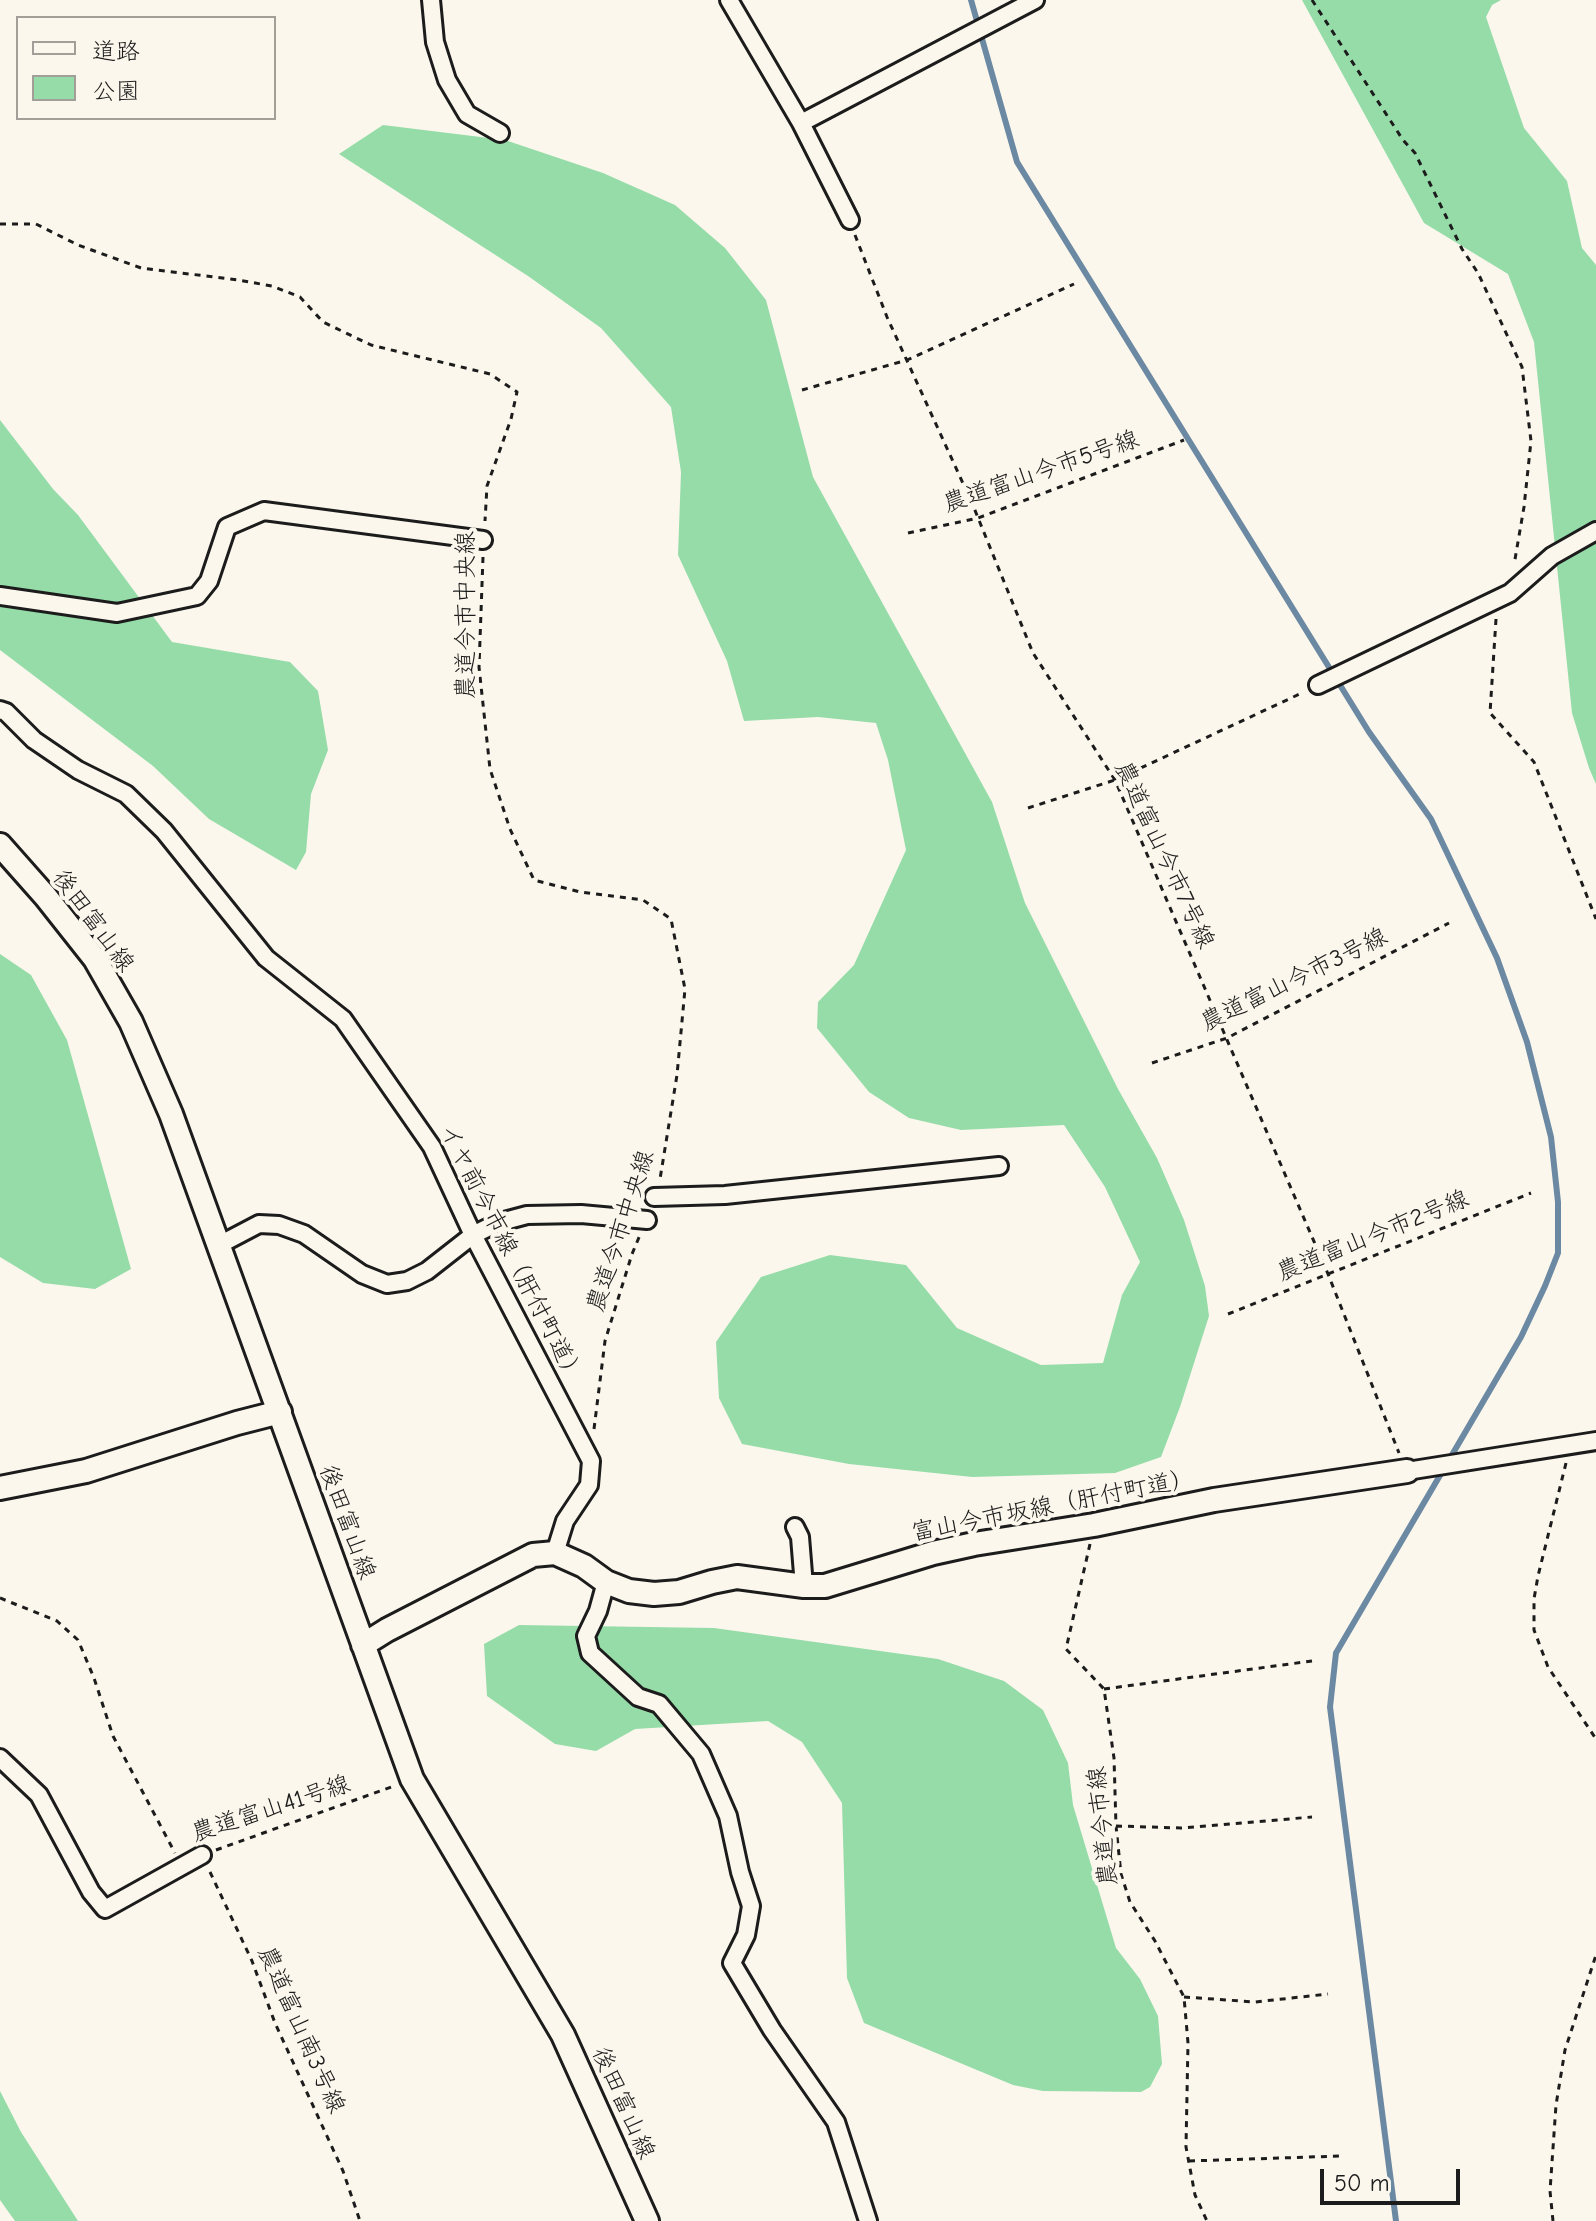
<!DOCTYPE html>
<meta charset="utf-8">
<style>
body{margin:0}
#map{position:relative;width:1596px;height:2221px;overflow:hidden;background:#fbf7ec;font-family:"Comic Neue","Klee One",sans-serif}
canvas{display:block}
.legend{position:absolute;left:16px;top:16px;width:260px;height:104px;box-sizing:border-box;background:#fbf7ec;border:2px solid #a29f99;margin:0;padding:10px 14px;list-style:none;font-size:24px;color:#1c1c1c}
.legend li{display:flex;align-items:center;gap:16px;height:40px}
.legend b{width:40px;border:2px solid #a29f99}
.scale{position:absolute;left:1320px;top:2169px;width:140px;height:36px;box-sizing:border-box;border:4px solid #1c1c1c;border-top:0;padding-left:10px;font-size:24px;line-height:28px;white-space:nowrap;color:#1c1c1c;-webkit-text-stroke:6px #fbf7ec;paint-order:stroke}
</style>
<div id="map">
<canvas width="1596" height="2221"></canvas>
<ul class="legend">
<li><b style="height:10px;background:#fbf7ec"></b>道路</li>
<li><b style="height:22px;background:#96dca9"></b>公園</li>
</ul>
<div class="scale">50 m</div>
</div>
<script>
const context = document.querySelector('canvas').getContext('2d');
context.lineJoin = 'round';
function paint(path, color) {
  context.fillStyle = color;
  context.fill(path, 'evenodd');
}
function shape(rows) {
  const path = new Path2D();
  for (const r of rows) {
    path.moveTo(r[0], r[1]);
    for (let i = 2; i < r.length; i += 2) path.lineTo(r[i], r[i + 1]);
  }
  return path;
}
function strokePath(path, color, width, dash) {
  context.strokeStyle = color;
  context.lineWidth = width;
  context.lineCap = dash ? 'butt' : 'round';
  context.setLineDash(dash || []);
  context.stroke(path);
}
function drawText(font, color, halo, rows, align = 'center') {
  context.font = font + ' "Comic Neue","Klee One",sans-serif';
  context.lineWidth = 8;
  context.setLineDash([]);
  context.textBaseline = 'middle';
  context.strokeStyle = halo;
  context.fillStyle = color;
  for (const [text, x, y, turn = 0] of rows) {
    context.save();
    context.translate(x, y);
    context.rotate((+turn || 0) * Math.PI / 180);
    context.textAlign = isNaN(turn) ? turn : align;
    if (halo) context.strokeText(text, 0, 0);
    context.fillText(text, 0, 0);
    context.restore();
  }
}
paint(shape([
 [1302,0,1501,0,1492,5,1486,17,1524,128,1567,181,1582,248,1596,265,1596,784,1589,768,1572,713,1534,342,1508,274,1424,223],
 [383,125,505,140,603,173,675,205,725,248,766,300,813,477,992,802,1025,903,1118,1089,1157,1158,1184,1220,1205,1286,1209,1316,1180,1407,1161,1457,1115,1473,972,1477,849,1464,742,1444,719,1398,716,1342,761,1277,830,1255,906,1265,957,1328,1041,1365,1103,1363,1122,1295,1140,1262,1105,1187,1064,1125,961,1130,909,1118,869,1092,817,1028,818,1002,854,965,906,850,888,760,876,723,818,717,744,721,727,661,678,555,681,472,671,407,601,328,528,276,339,154],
 [0,420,53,489,78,515,172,642,290,662,318,691,328,750,311,794,306,852,296,870,209,819,153,766,0,650],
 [0,954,31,975,67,1040,131,1269,95,1289,43,1283,0,1257],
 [519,1625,714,1628,938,1659,1004,1681,1043,1710,1068,1763,1073,1805,1116,1948,1140,1979,1158,2016,1162,2064,1150,2087,1141,2092,1043,2091,1013,2085,864,2023,847,1978,842,1803,802,1742,768,1721,635,1729,596,1751,555,1744,487,1696,484,1644],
 [0,2091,21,2132,78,2221,15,2221,0,2200]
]), '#96dca9');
strokePath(shape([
 [971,0,1017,162,1369,732,1431,819,1497,958,1527,1042,1551,1137,1558,1202,1558,1253,1545,1286,1521,1337,1336,1653,1330,1707,1396,2221]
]), '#6c89a3', 6);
const street = shape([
 [431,0,435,42,447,80,467,114,500,133],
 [729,0,801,123,850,220],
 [801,123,1035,0],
 [0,596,117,613,197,596,209,581,227,527,264,511,483,540],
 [1318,685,1510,593,1552,556,1596,531],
 [0,710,6,712,34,740,78,770,126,794,164,831,266,958,343,1019,432,1147,473,1235,591,1461,589,1485,565,1521,555,1553],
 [654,1197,725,1195,999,1166],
 [219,1245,259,1224,279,1225,304,1234,362,1274,387,1284,407,1281,427,1271,473,1235,497,1223,527,1215,581,1214,647,1220],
 [1407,1471,1596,1441],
 [795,1527,800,1537,804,1586],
 [606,1582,598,1611,586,1636,590,1653,638,1697,659,1704,701,1754,728,1816,740,1872,751,1906,746,1935,732,1963,772,2030,836,2122,868,2221],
 [0,1758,39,1795,91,1892,105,1909,202,1855]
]);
const secondary = shape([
 [0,845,46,897,95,959,131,1022,171,1114,412,1779,563,2035,647,2221],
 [0,1488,86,1471,237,1423,280,1412],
 [363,1645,387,1630,533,1555,555,1553,584,1566,606,1582,629,1591,654,1594,679,1592,712,1582,737,1577,804,1586,825,1586,933,1553,974,1544,1094,1525,1214,1500,1407,1471]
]);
strokePath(street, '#1c1c1c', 22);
strokePath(secondary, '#1c1c1c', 28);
strokePath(shape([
 [1312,0,1403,140,1415,153,1462,249,1478,273,1522,367,1531,441,1524,507,1514,565],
 [0,224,36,224,78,245,141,268,238,280,272,286,300,297,323,322,371,345,490,374,517,392,511,419,487,486,485,521],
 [855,235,887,317,972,503,1033,653,1115,780,1328,1274,1399,1453],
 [802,390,907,360,1074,284],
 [908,533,978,518,1184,440],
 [483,557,479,667,490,769,510,829,534,880,580,892,643,900,671,919,685,989,677,1075,660,1179],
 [1496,619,1490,713,1534,762,1596,919],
 [1028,808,1115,780,1304,692],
 [1152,1063,1227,1038,1449,923],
 [1228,1314,1531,1193],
 [594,1429,605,1341,632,1254,640,1235],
 [1566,1463,1538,1576,1534,1599,1534,1630,1548,1667,1596,1739],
 [1090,1544,1066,1649,1104,1689,1114,1758,1116,1826,1121,1874,1130,1902,1155,1941,1184,1997,1188,2043,1186,2147,1195,2195,1207,2221],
 [0,1598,57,1621,78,1640,94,1678,113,1736,175,1853],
 [1104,1689,1312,1661],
 [1116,1826,1181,1828,1312,1817],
 [216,1850,394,1786],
 [210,1872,252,1961,275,2023,343,2171,360,2221],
 [1184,1997,1255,2002,1328,1994],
 [1189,2161,1341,2156],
 [1553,2221,1550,2191,1556,2105,1565,2050,1596,1955]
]), '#1c1c1c', 3, [6, 6]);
strokePath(street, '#fbf7ec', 16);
strokePath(secondary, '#fbf7ec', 22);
drawText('24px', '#1c1c1c', '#fbf7ec', [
 ["農道富山今市5号線",1041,472,-19],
 ["農道今市中央線",466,615,-90],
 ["農道富山今市7号線",1164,855,65],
 ["後田富山線",93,921,54],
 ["農道富山今市3号線",1294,980,-26],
 ["農道今市中央線",621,1231,-72],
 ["農道富山今市2号線",1373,1236,-22],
 ["イヤ前今市線（肝付町道）",511,1254,63],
 ["富山今市坂線（肝付町道）",1053,1506,-11],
 ["後田富山線",347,1522,70],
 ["農道富山41号線",271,1809,-18],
 ["農道今市線",1103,1826,-96],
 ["農道富山南3号線",301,2030,66],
 ["後田富山線",623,2103,66]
]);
</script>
